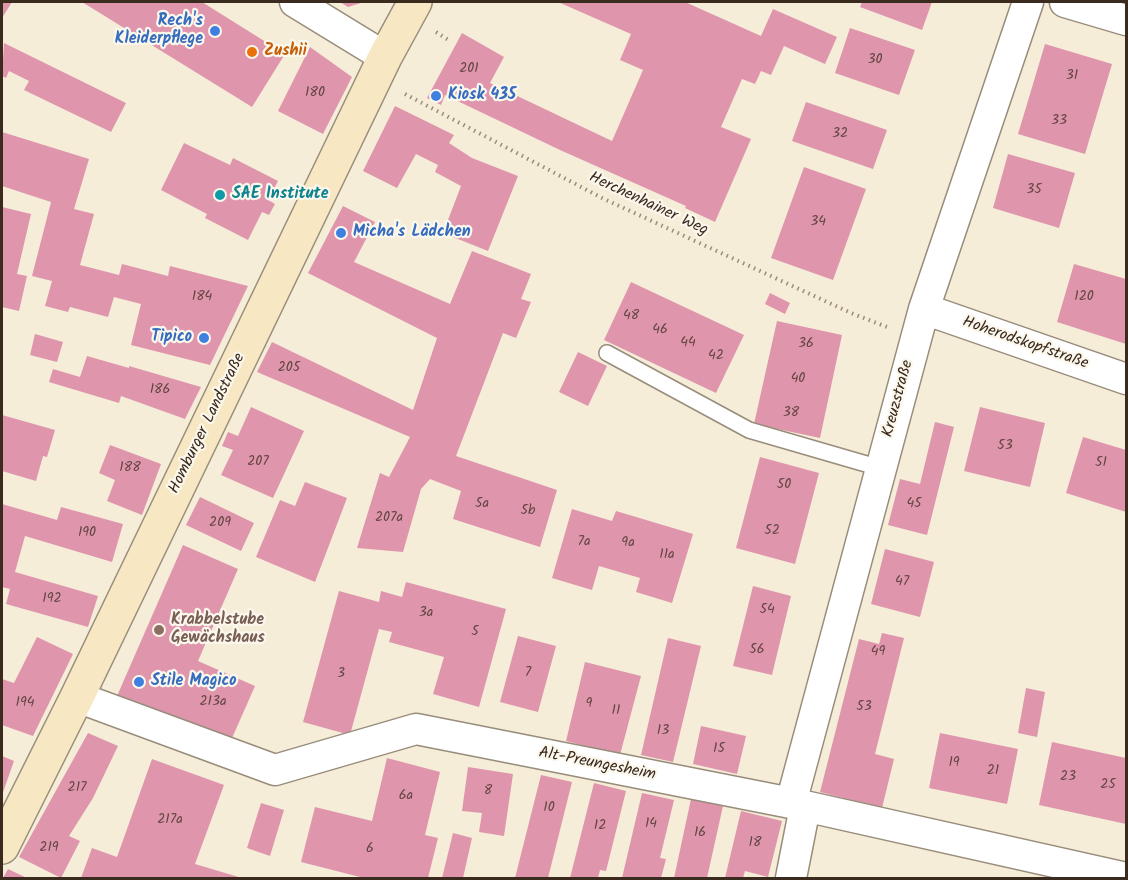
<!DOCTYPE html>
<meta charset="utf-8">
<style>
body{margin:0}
#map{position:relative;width:1128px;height:880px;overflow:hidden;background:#f5edd8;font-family:Kalam,sans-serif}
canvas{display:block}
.frame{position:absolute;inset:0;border:3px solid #3b2a1e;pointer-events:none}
</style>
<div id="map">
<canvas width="1128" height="880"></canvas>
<div class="frame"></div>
</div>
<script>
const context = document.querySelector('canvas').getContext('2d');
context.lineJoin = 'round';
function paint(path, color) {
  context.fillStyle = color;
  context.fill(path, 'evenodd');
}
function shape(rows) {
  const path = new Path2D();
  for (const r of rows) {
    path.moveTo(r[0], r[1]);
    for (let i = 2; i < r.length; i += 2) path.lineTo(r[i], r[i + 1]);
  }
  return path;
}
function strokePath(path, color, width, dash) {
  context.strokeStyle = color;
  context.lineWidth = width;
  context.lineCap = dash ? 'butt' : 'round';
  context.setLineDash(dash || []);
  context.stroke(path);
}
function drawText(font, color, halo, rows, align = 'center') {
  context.font = font + ' Kalam,sans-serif';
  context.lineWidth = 4.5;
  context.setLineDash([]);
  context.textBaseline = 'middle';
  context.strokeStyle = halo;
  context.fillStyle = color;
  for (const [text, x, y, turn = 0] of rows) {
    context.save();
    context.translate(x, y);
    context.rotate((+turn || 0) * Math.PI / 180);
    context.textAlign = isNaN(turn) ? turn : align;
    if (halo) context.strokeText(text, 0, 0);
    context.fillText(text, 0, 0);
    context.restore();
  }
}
paint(shape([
 [2,2,12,2,2,18],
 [82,2,202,2,285,54,252,107],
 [340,2,364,2,348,7],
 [558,2,685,2,761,36,773,9,837,37,825,64,784,46,771,75,761,71,755,84,742,79,721,127,751,139,715,222,685,208,686,206,560,150,445,95,441,105,427,98,462,33,504,57,490,83,612,141,643,70,620,60,631,34],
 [862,2,932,2,922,30,860,7],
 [850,28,915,50,899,95,835,73],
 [4,43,126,103,111,132,24,90,29,81,9,71,6,78,2,76],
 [1045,44,1112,64,1085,154,1018,134],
 [310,47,352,77,323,134,278,111],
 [806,102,887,130,873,169,792,141],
 [395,106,454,135,449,143,472,158,518,176,488,251,443,233,461,186,435,172,438,165,416,154,397,188,363,171],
 [2,132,89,159,74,209,94,214,80,265,119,275,122,264,168,276,170,266,248,286,210,365,131,345,141,304,114,297,108,317,70,307,68,312,45,306,52,281,32,276,51,202,2,186],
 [184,143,230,165,233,158,278,181,268,200,275,204,269,215,262,212,248,240,205,218,207,214,161,190],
 [1008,154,1075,173,1059,228,993,208],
 [804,167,866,189,833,280,771,258],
 [343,206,375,222,354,262,450,304,472,251,531,274,521,299,531,302,516,338,503,333,456,456,557,490,540,547,453,519,461,491,430,479,421,489,403,552,357,548,380,473,389,477,410,437,257,372,272,342,413,410,437,338,308,273],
 [2,207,31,214,17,274,27,276,19,311,2,307],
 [1074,264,1126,279,1126,344,1057,322],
 [631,282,744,335,716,393,604,340],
 [770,293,790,303,785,314,765,304],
 [777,321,842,335,820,438,754,424],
 [35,334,63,342,57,362,30,355],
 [578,352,607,366,588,406,559,392],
 [87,356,129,368,129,366,201,387,185,419,121,396,119,403,49,382,53,369,80,377],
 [251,407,304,431,273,498,221,475,233,450,222,446,228,432,238,436],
 [980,407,1045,423,1030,487,964,471],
 [2,415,55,430,47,457,43,456,36,481,2,471],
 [935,422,954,427,927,535,888,525,900,479,920,484],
 [1083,437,1126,450,1126,512,1066,493],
 [110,445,161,464,142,515,107,501,115,480,99,473],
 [760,457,819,473,795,564,736,548],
 [305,482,347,498,315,582,256,557,280,500,295,506],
 [200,497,254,523,241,551,186,525],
 [2,504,57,520,61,507,123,524,112,562,25,536,15,572,98,596,88,627,6,604,10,589,2,587],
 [572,509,612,521,616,511,693,534,672,603,636,592,640,578,599,566,592,590,552,578],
 [183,545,238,569,198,661,255,686,229,745,117,696],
 [885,549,934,562,920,617,871,604],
 [406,582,506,609,479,707,433,694,444,657,389,642,392,632,379,629,350,735,303,722,339,591,379,602,381,591,402,597],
 [753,586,791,596,772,675,733,666],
 [882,633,904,638,875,754,894,759,882,808,820,792,859,639,879,644],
 [518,636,556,646,538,712,500,702],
 [37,637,73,654,33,736,2,725,2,679,14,683],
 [668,638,701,646,673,762,641,755],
 [585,662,641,676,620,755,566,741],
 [1026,688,1045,692,1037,737,1018,733],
 [701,726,746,736,737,774,693,764],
 [88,733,118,746,93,798,69,836,80,841,61,878,19,857],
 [940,733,1018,749,1007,804,929,788],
 [1052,742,1126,758,1126,824,1039,805],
 [2,756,14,761,2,795],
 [387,758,440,772,425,835,438,838,428,878,364,878,301,862,315,807,372,821],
 [152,759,224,785,195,864,242,878,81,878,92,848,117,857],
 [468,767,513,774,504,836,479,832,482,813,462,811],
 [541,775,572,782,548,878,515,878],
 [594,783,626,791,606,871,600,870,598,878,570,878],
 [642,793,674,800,660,858,666,859,661,878,622,878],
 [691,799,723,806,707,878,674,878],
 [261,803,284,810,270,856,247,848],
 [741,811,782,821,768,877,745,871,743,878,725,878],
 [453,833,472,838,463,878,442,878],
 [8,869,27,878,3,878]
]), '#df96ad');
const lane = shape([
 [607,353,749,430,880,468]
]);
const street = shape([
 [295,2,385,57],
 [1065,2,1126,20],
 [924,309,1126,379],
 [77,697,275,770,416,729,791,803,1126,878],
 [791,803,924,309,1028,2],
 [791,878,805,807]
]);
const secondary = shape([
 [2,847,77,697,385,57,415,2]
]);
strokePath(lane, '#988c7b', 18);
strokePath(street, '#988c7b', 33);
strokePath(secondary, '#988c7b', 36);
strokePath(shape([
 [436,32,450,41],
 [405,94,602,198,851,313,887,327]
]), '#988c7b', 4, [1.5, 4.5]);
strokePath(lane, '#fff', 15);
strokePath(street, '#fff', 30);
strokePath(secondary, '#f7e8c3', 33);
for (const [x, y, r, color] of [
 [215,31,6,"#3f7fe0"],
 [252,52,6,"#e8710a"],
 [436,96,6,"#3f7fe0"],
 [220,195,6,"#0f9aa8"],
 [341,233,6,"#3f7fe0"],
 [204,338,6,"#3f7fe0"],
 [159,630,6,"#8d6e63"],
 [139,682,6,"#3f7fe0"]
]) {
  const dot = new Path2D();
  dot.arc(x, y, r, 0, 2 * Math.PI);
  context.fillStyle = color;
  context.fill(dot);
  strokePath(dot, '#fbf7ec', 2);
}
drawText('14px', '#644542', null, [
 ["30",875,61],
 ["201",469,70],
 ["31",1072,77],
 ["180",315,94],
 ["33",1059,122],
 ["32",840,135],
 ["35",1034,191],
 ["34",818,223],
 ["184",202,298],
 ["120",1084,298],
 ["48",631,317],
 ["46",660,331],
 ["44",688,344],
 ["36",806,345],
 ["42",716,357],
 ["205",289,369],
 ["40",798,380],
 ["186",160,391],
 ["38",791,414],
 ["53",1005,447],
 ["207",258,463],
 ["51",1101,464],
 ["188",130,469],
 ["50",784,486],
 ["5a",482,505],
 ["45",914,505],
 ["5b",528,512],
 ["207a",389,519],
 ["209",220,524],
 ["52",772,532],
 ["190",87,534],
 ["7a",584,543],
 ["9a",628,544],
 ["11a",667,556],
 ["47",902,583],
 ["192",52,600],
 ["54",767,611],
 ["3a",426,614],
 ["5",475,633],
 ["56",757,651],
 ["49",878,653],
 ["7",528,674],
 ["3",341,675],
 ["213a",213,703],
 ["194",25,704],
 ["9",589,705],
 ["53",864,708],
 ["11",616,712],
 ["13",663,732],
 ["15",719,750],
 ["19",954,764],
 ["21",993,772],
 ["23",1068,778],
 ["25",1108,786],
 ["217",77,789],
 ["8",488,792],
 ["6a",406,797],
 ["10",549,809],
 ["217a",170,821],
 ["14",651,825],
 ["12",600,827],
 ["16",700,834],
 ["18",755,844],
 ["219",49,849],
 ["6",370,850]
]);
drawText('bold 16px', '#366cbe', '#fbf7ec', [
 ["Rech's",203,22,"right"],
 ["Kleiderpflege",203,40,"right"],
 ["Kiosk 435",448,96],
 ["Micha's Lädchen",353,233],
 ["Tipico",192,338,"right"],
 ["Stile Magico",151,682]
], 'left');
drawText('bold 16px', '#c56008', '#fbf7ec', [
 ["Zushii",264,52]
], 'left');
drawText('bold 16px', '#0d838f', '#fbf7ec', [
 ["SAE Institute",232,195]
], 'left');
drawText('16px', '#3b2a1e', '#fbf7ec', [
 ["Herchenhainer Weg",648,205,25],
 ["Hoherodskopfstraße",1025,344,19],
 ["Kreuzstraße",899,399,-75],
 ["Homburger Landstraße",208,424,-64],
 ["Alt-Preungesheim",597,765,11]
]);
drawText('bold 16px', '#785e54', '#fbf7ec', [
 ["Krabbelstube",171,621],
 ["Gewächshaus",171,639]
], 'left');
</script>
